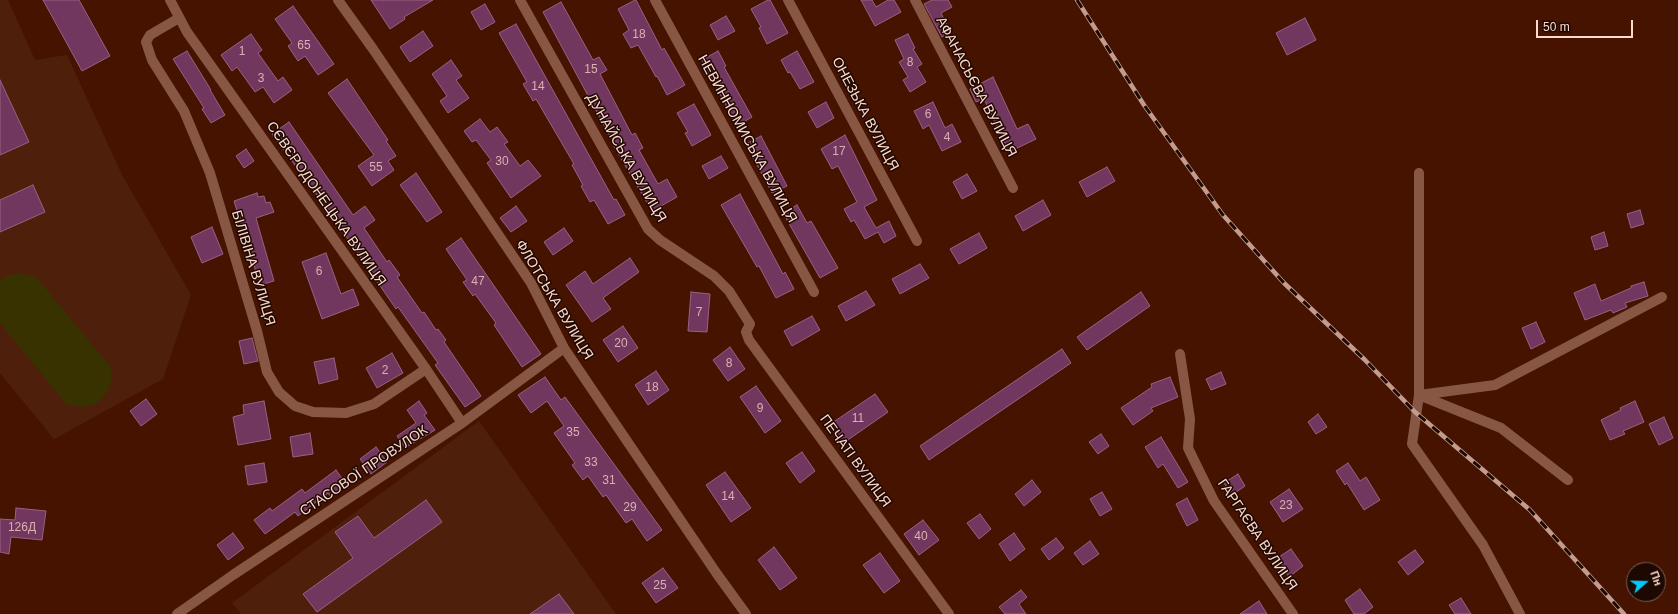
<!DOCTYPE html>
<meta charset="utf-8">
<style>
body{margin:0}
#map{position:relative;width:1678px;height:614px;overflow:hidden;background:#461300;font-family:Arial,sans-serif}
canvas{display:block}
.north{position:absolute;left:1626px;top:562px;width:40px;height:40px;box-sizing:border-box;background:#1e0802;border:1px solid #775c53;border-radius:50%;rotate:70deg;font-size:11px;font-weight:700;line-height:16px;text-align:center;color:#fddacd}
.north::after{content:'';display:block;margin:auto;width:14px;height:18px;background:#02cbf9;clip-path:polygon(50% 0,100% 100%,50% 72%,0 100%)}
.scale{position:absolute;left:1536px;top:20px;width:97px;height:18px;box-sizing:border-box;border:2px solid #fddacd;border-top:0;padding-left:5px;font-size:12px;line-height:14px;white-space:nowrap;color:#fddacd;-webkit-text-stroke:3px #1e0802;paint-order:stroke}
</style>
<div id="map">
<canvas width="1678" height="614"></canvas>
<div class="north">Пн</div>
<div class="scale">50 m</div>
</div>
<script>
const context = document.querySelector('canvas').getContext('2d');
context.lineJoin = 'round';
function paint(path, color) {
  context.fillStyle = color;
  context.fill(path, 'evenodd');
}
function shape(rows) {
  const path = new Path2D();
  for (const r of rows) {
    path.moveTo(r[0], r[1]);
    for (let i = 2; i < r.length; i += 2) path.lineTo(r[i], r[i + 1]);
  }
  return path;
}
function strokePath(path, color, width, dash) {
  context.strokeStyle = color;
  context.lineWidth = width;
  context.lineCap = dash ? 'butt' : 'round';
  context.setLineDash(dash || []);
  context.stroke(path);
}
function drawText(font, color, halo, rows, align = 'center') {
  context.font = font + ' Arial,sans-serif';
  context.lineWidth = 3;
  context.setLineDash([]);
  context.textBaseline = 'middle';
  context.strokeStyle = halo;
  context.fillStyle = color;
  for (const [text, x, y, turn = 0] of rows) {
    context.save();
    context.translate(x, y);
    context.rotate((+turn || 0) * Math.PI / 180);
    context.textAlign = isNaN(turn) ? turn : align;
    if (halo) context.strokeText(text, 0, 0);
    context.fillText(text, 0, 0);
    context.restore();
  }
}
paint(shape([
 [0,0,8,0,35,60,67,55,122,175,191,295,163,379,54,439,0,373],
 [479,421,616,614,241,614,232,603]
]), '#4e200c');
paint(shape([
 [21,274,36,277,110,366,112,380,106,394,99,402,85,407,67,405,0,323,0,280,8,275]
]), '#383100');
const building = shape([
 [43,0,79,0,110,56,82,71,43,0],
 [371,0,433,0,404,17,405,19,390,29,371,0],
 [635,0,636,0,662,50,664,48,685,85,667,95,657,76,656,77,638,45,631,48,623,34,629,30,618,9,635,0],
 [768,0,770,0,788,33,767,44,759,28,761,27,751,9,768,0],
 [861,0,872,0,876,7,888,0,894,0,901,12,875,26,861,0],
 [932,0,948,0,952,7,941,13,951,33,942,37,924,4,932,0],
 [561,2,593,60,599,57,607,70,600,74,632,135,635,133,643,148,639,150,658,184,667,179,677,197,652,211,613,145,614,144,543,12,561,2],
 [485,4,495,22,481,30,471,12,485,4],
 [293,6,334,64,318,75,305,56,298,61,288,46,292,43,275,19,293,6],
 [726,16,735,31,718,40,710,25,726,16],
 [1305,18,1316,40,1287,55,1276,33,1305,18],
 [516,24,614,200,616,199,625,215,608,224,594,200,590,202,581,186,583,185,572,165,574,164,536,99,533,101,523,84,527,82,499,33,516,24],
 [423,31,433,46,410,62,400,47,423,31],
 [251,34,262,50,258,53,278,81,283,77,292,90,274,103,263,87,255,92,237,67,232,71,221,55,251,34],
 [908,34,915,48,913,49,922,64,917,67,926,82,910,92,903,80,908,77,899,62,904,59,895,40,908,34],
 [187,51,211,90,210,90,225,115,211,123,202,109,204,108,173,59,187,51],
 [718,51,726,66,724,67,752,117,737,126,702,60,718,51],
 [797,51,814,82,800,89,790,72,788,73,781,60,797,51],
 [451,60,462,76,456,80,469,98,448,113,440,101,447,96,432,74,451,60],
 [993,77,1017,129,1028,124,1036,139,1009,152,984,99,976,102,970,89,993,77],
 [347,79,388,140,386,141,396,156,388,161,394,170,372,186,358,166,374,155,328,93,347,79],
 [0,80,29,142,0,155,0,80],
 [826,102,834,118,817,128,808,112,826,102],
 [933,102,945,128,952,124,961,142,942,151,929,125,923,129,914,111,933,102],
 [694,104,711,135,692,146,685,133,688,132,677,113,694,104],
 [480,119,490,132,497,127,508,142,504,144,520,166,528,160,541,176,511,198,487,163,491,160,476,140,472,142,464,131,480,119],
 [289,122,353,215,365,206,375,220,364,228,387,262,389,260,400,275,397,277,422,313,424,312,436,330,438,329,446,340,444,342,481,396,465,407,435,365,438,363,398,307,396,309,328,210,272,134,289,122],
 [845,135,877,200,864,207,876,228,889,221,896,236,884,243,878,232,865,239,854,220,851,222,844,209,857,202,838,166,832,169,821,149,845,135],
 [761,136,787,186,772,193,746,144,761,136],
 [246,149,254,161,244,168,236,156,246,149],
 [721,156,728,168,709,179,702,166,721,156],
 [1107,167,1115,181,1087,197,1079,182,1107,167],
 [416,173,442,212,427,222,400,185,416,173],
 [967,174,977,191,962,199,953,182,967,174],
 [33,185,45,212,0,232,0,200,33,185],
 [257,193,258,197,264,196,266,203,270,202,274,212,256,218,274,281,260,285,234,201,257,193],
 [740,194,783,274,785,272,794,289,776,298,759,266,757,267,721,205,740,194],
 [1043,200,1051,215,1023,231,1015,216,1043,200],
 [797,205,807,223,811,221,838,268,820,278,783,213,797,205],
 [516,206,527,221,511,232,500,218,516,206],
 [1640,210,1644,224,1631,228,1627,214,1640,210],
 [212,227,223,254,202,263,191,237,212,227],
 [564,228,573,241,553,255,544,242,564,228],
 [1604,232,1608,246,1595,250,1591,237,1604,232],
 [979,233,987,248,959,264,950,249,979,233],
 [461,238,541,354,522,367,494,325,496,323,475,294,473,296,463,282,467,280,446,249,461,238],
 [326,253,341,294,353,289,359,305,322,319,302,262,326,253],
 [630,258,639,272,603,298,611,309,592,322,566,285,585,271,593,284,630,258],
 [920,264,929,278,900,294,892,279,920,264],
 [1644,282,1648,296,1625,303,1627,307,1613,313,1611,310,1585,320,1574,293,1595,284,1601,301,1631,288,1631,286,1644,282],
 [866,291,875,305,846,321,838,306,866,291],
 [691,292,710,294,707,332,688,331,691,292],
 [1141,292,1150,306,1087,350,1077,337,1141,292],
 [812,316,820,330,792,346,784,331,812,316],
 [1536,322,1545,342,1531,349,1522,328,1536,322],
 [623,326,638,348,618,362,603,340,623,326],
 [252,338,258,361,244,364,239,341,252,338],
 [730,347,745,369,728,381,713,360,730,347],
 [1062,349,1071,363,929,460,920,446,1062,349],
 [392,353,403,373,377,388,366,368,392,353],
 [334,358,338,379,319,384,314,362,334,358],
 [656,371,669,390,648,405,635,385,656,371],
 [1221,372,1226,384,1211,390,1206,379,1221,372],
 [545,377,561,400,565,397,662,530,647,541,632,519,626,523,606,495,603,497,588,476,583,480,572,465,575,463,554,433,564,426,547,401,531,413,518,395,545,377],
 [1170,377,1178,397,1151,408,1153,411,1133,425,1121,408,1152,387,1151,384,1170,377],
 [756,386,781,421,765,433,740,397,756,386],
 [875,394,888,412,842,444,829,425,875,394],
 [146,399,157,414,141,426,130,411,146,399],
 [264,401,271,439,238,445,233,417,244,414,243,405,264,401],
 [419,401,427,413,424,415,435,430,405,448,397,436,416,423,407,410,419,401],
 [1635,401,1644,422,1623,431,1625,434,1610,440,1601,420,1621,410,1620,408,1635,401],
 [1318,414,1327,427,1316,434,1308,422,1318,414],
 [1664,417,1673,438,1659,445,1649,424,1664,417],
 [310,433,313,454,293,457,290,437,310,433],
 [1101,434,1109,446,1098,454,1089,442,1101,434],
 [1161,437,1188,482,1178,488,1163,464,1158,468,1145,447,1161,437],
 [376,447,387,462,371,474,360,459,376,447],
 [802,452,815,471,800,483,786,463,802,452],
 [264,463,267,482,248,485,245,466,264,463],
 [1348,463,1360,481,1366,477,1380,500,1364,510,1347,483,1345,485,1336,471,1348,463],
 [336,470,347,485,331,497,328,493,298,516,295,512,265,534,254,520,270,508,272,511,302,489,305,493,336,470],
 [725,472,751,508,731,522,706,485,725,472],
 [1238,474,1245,486,1232,495,1224,483,1238,474],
 [1032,480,1041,492,1024,506,1015,494,1032,480],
 [1289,489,1303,509,1283,522,1270,502,1289,489],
 [1102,492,1112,509,1100,516,1090,499,1102,492],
 [1187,498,1198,520,1187,526,1176,504,1187,498],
 [426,500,442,522,317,612,303,594,353,558,335,532,358,516,374,538,426,500],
 [16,508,46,511,42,540,11,537,9,554,0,552,0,519,15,520,16,508],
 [980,514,991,529,979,539,967,523,980,514],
 [923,520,939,540,919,555,904,534,923,520],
 [233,533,244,548,228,560,217,545,233,533],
 [1014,533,1025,549,1010,561,999,544,1014,533],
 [1056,538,1064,548,1049,560,1041,549,1056,538],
 [1090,541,1099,554,1083,565,1074,553,1090,541],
 [774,547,797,578,780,590,758,560,774,547],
 [1291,549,1303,566,1289,577,1276,559,1291,549],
 [1415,550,1424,562,1408,575,1398,562,1415,550],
 [880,553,900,581,884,593,863,565,880,553],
 [663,568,678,588,656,603,642,583,663,568],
 [1360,589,1373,607,1364,614,1354,614,1345,600,1360,589],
 [1021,590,1027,597,1019,604,1026,614,1005,614,999,607,1021,590],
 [559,594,574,614,530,614,559,594],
 [1461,598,1471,614,1455,614,1449,605,1461,598],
 [1259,601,1267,614,1240,614,1259,601]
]);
paint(building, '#72375e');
strokePath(building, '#986183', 1);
strokePath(shape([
 [170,0,187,32,426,369,462,423],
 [338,0,373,49,531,283,564,348,717,574,746,614],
 [520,0,648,229,660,240,714,276,729,291,750,324,746,332,749,340,949,614],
 [655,0,814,292],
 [788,0,917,241],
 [915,0,1013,188],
 [179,18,150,35,146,42,152,60,184,111,210,173,257,331,267,372,279,392,295,406,313,412,346,413,374,404,426,369],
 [1419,173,1419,395,1495,385,1662,297],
 [1180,354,1190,419,1188,448,1214,501,1293,614],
 [177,614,233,575,462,423,564,348],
 [1520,614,1483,545,1412,444,1419,395,1501,428,1568,480]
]), '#875744', 10);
const rail = shape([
 [1077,0,1144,105,1223,215,1284,283,1365,360,1415,412,1530,510,1624,614]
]);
strokePath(rail, '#c49c8e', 4.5);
strokePath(rail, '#1e0802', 3, [9]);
drawText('12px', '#dab1b1', null, [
 ["18",639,35],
 ["65",304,46],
 ["1",242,52],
 ["8",910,63],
 ["15",591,70],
 ["3",261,79],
 ["14",538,87],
 ["6",928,115],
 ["4",947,138],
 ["17",839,152],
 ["30",502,162],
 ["55",376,168],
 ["6",319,272],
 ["47",478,282],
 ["7",699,313],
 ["20",621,344],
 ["8",729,364],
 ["2",385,371],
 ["18",652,388],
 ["9",760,409],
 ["11",858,419],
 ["35",573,433],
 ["33",591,463],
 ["31",609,481],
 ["14",728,497],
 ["23",1286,506],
 ["29",630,508],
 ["126Д",22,528],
 ["40",921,537],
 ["25",660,586]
]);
drawText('14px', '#fddacd', '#1e0802', [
 ["АФАНАСЬЄВА ВУЛИЦЯ",976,87,62],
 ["ОНЕЗЬКА ВУЛИЦЯ",865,114,62],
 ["НЕВИННОМИСЬКА ВУЛИЦЯ",747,139,61],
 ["ДУНАЙСЬКА ВУЛИЦЯ",626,158,60],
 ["СЄВЄРОДОНЕЦЬКА ВУЛИЦЯ",326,204,55],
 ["БІЛІВІНА ВУЛИЦЯ",253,268,73],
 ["ФЛОТСЬКА ВУЛИЦЯ",554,300,59],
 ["ПЕЧАТІ ВУЛИЦЯ",855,461,54],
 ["СТАСОВОЇ ПРОВУЛОК",364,471,-34],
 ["ГАРГАЄВА ВУЛИЦЯ",1257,535,56]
]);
</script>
